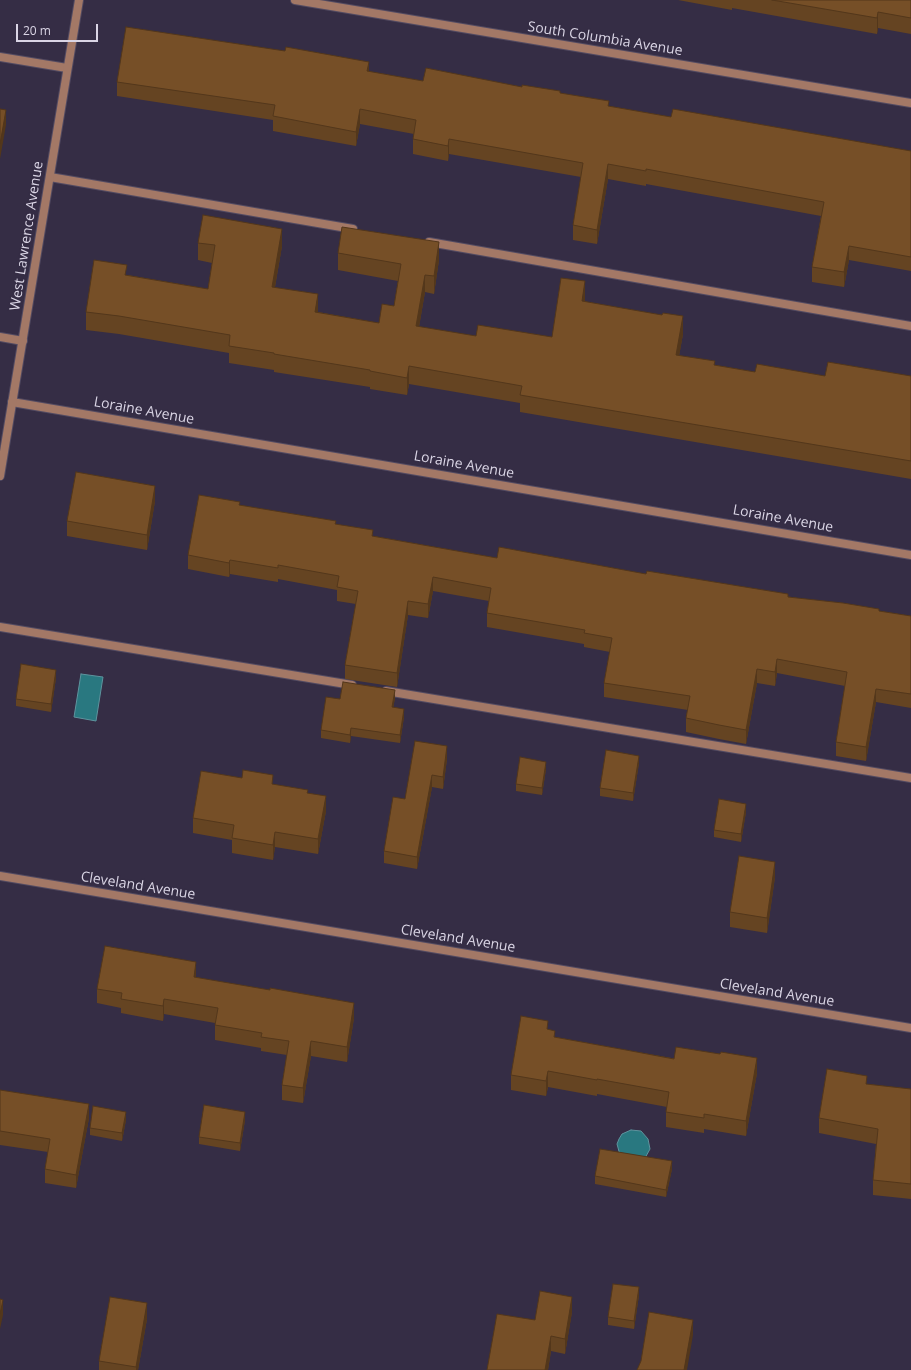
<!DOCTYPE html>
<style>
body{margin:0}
#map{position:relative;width:911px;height:1370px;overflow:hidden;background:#352d45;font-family:"Open Sans",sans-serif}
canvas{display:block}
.scale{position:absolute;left:16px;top:24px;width:82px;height:18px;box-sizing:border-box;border:2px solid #dad5e5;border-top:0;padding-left:5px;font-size:12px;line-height:14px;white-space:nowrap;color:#dad5e5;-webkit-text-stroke:3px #352d45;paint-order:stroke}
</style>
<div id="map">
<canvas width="911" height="1370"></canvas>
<div class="scale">20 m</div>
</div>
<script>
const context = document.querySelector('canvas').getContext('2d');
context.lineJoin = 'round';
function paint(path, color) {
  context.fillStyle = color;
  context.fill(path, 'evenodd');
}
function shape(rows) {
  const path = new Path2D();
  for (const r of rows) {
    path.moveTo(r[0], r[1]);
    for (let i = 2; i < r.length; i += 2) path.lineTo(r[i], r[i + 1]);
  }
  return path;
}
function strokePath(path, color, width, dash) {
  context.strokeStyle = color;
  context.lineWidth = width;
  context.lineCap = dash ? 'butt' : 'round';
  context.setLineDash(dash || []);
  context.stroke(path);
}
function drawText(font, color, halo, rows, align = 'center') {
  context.font = font + ' "Open Sans",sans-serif';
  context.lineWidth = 3;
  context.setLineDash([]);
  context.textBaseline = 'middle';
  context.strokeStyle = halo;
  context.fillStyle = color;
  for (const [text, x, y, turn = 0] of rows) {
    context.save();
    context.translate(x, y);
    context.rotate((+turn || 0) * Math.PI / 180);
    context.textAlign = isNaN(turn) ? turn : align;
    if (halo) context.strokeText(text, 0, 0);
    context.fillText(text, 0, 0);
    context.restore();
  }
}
const water = shape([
 [81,674,103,677,96,721,74,717,81,674],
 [631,1130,641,1131,648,1139,650,1149,645,1158,620,1155,617,1144,619,1139,622,1134,631,1130]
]);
paint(water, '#297880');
strokePath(water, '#5e949e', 1);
const service = shape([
 [50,177,353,229],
 [429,242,911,326],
 [0,337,23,341],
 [0,627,352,685],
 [386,691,911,778]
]);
const minor = shape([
 [295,0,911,103],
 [0,57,67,68],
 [12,402,911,555],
 [0,876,911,1028]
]);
const tertiary = shape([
 [0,476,79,0]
]);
strokePath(service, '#534b62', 10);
strokePath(minor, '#534b62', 10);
strokePath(tertiary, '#534b62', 10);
strokePath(service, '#a37866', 8);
strokePath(minor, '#a37866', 8);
strokePath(tertiary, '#a37866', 8);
paint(shape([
 [678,0,911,0,911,34,878,28,877,34,732,8,732,10],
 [369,72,423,81,522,87,560,93,609,106,671,117,911,151,911,271,849,260,844,287,812,282,812,267,821,216,646,184,646,186,608,179,597,244,573,240,573,225,581,177,449,154,448,161,413,154,413,139,414,134,360,124,356,146,273,131,273,120,117,96,117,82],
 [198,243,282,246,275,287,318,312,379,323,394,306,398,281,338,270,338,253,439,260,434,294,425,292,419,327,476,336,552,337,585,299,585,302,683,334,679,356,715,365,755,372,825,376,911,376,911,479,520,412,520,403,409,384,407,395,370,389,370,387,274,372,274,370,229,363,229,353,119,334,86,330,86,312,127,275,208,289,212,263,198,260],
 [155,501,147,550,67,536,67,521],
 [240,505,336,524,373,536,497,558,646,574,911,616,911,708,876,702,866,761,836,756,836,742,845,686,777,673,775,686,757,683,746,744,719,739,686,732,686,718,688,710,604,697,604,683,610,652,584,647,584,644,487,627,487,613,489,601,433,591,428,618,408,615,397,687,345,679,345,665,356,604,337,601,337,590,278,579,278,582,230,574,229,577,188,569,188,555],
 [56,678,51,712,16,706,16,699],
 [395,698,393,708,404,717,400,743,351,736,350,743,321,738,321,730,340,699],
 [447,759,443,789,432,787,417,869,384,863,384,851,405,799],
 [639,763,633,801,600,796,600,788],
 [546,769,542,795,516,791,516,784],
 [273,784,308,793,326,811,318,854,275,847,273,860,232,853,232,840,193,833,193,818],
 [746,812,741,842,714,837,714,830],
 [775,877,767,933,730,927,730,912],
 [196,977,354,1018,347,1062,311,1056,303,1103,282,1100,282,1085,287,1055,261,1051,261,1048,215,1040,215,1023,164,1014,163,1021,121,1013,121,1008,97,1003,97,989],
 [548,1030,555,1037,626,1050,757,1073,746,1136,704,1129,704,1133,666,1127,666,1112,667,1107,597,1094,597,1096,548,1087,546,1096,511,1090,511,1075],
 [867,1084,911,1089,911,1199,873,1195,873,1180,876,1144,819,1133,819,1118],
 [0,1090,89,1118,76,1188,45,1183,45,1169,48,1152,0,1145],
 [126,1120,122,1141,90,1135,90,1128],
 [245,1120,240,1151,199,1144,199,1137],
 [672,1169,666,1197,595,1184,595,1176],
 [639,1295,634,1329,608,1325,608,1317],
 [572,1312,565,1354,551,1351,548,1370,487,1370,535,1320],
 [147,1319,138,1370,99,1370,99,1361]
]), '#654422');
paint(shape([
 [878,12,878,28,877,34,877,18],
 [369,62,369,76,367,71],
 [360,109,360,124,356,146,356,132],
 [6,110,6,125,0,159,0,144],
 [449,139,449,154,448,161,448,146],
 [608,164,608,179,597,244,597,230],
 [282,229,282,246,272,304,272,287],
 [439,242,439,260,434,294,434,276],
 [849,246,849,260,844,287,844,272],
 [425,275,425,292,416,344,416,326],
 [585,281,585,299,582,319,582,301],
 [318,294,318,312,315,330,315,312],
 [683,316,683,334,676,373,676,355],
 [409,366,409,384,407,395,407,378],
 [155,486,155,501,147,550,147,535],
 [230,560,230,574,229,577,229,563],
 [433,577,433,591,428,618,428,604],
 [408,601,408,615,397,687,397,673],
 [777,659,777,673,775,686,775,672],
 [757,669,757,683,746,744,746,730],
 [56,670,56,678,51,712,51,704],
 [876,689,876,702,866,761,866,747],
 [395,690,395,698,392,715,392,707],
 [404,709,404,717,400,743,400,735],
 [351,728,351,736,350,743,350,735],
 [447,746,447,759,443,789,443,777],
 [639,756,639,763,633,801,633,793],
 [546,762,546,769,542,795,542,788],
 [432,775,432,787,417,869,417,857],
 [326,796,326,811,318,854,318,839],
 [746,804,746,812,741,842,741,834],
 [275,832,275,847,273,860,273,845],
 [775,862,775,877,767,933,767,918],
 [196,962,196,977,194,992,194,977],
 [164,999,164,1014,163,1021,163,1006],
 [354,1003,354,1018,347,1062,347,1047],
 [311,1041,311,1056,303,1103,303,1088],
 [757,1058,757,1073,746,1136,746,1121],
 [548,1071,548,1087,546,1096,546,1081],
 [89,1104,89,1118,76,1188,76,1175],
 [126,1112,126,1120,122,1141,122,1133],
 [245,1112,245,1120,240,1151,240,1143],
 [672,1161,672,1169,666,1197,666,1190],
 [639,1287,639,1295,634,1329,634,1321],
 [572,1297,572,1312,565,1354,565,1339],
 [3,1300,3,1315,0,1329,0,1314],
 [147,1303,147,1319,138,1370,136,1370,136,1367],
 [693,1320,693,1335,687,1370,684,1370],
 [551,1336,551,1351,548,1370,545,1370]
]), '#53371b');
const building = shape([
 [772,0,911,0,911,18,878,12,877,18,772,0],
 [126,27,285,51,286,47,369,62,367,71,423,81,426,68,522,87,522,85,560,91,560,93,609,101,608,106,671,117,673,109,911,151,911,257,849,246,844,272,812,267,824,202,646,169,646,171,608,164,597,230,573,225,583,163,449,139,448,146,413,139,416,120,360,109,356,132,273,116,275,105,117,82,126,27],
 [0,109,6,110,0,144,0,109],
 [203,215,282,229,272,287,318,294,315,312,379,323,382,304,394,306,401,264,338,253,342,227,439,242,434,276,425,275,416,326,476,336,478,325,552,337,561,278,585,281,582,301,662,315,663,313,683,316,676,355,715,361,714,365,755,372,757,364,825,376,828,362,911,376,911,461,520,395,522,386,409,366,407,378,370,371,370,370,274,354,274,353,229,346,230,335,119,316,86,312,94,260,127,265,125,275,208,289,215,245,198,243,203,215],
 [76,472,155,486,147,535,67,521,76,472],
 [199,495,240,502,239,505,336,521,335,524,373,530,372,536,497,558,499,547,646,574,647,571,788,594,788,597,843,603,879,609,879,611,911,616,911,694,876,689,866,747,836,742,847,672,777,659,775,672,757,669,746,730,719,725,686,718,690,696,604,683,612,638,584,633,585,630,487,613,491,588,433,577,428,604,408,601,397,673,345,665,358,591,337,587,339,576,278,565,278,568,230,560,229,563,188,555,199,495],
 [21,664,56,670,51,704,16,699,21,664],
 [343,682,395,690,392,707,404,709,400,735,351,728,350,735,321,730,326,697,340,699,343,682],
 [415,741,447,746,443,777,432,775,417,857,384,851,393,797,405,799,415,741],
 [606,750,639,756,633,793,600,788,606,750],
 [520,757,546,762,542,788,516,784,520,757],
 [243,770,273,775,272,784,308,790,307,793,326,796,318,839,275,832,273,845,232,838,234,825,193,818,201,771,242,778,243,770],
 [719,799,746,804,741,834,714,830,719,799],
 [739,856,775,862,767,918,730,912,739,856],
 [105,946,196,962,194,977,270,990,270,988,354,1003,347,1047,311,1041,303,1088,282,1085,289,1041,261,1037,262,1033,215,1025,218,1008,164,999,163,1006,121,999,122,993,97,989,105,946],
 [521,1016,548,1021,547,1029,555,1031,554,1037,626,1050,674,1059,676,1047,720,1054,721,1052,757,1058,746,1121,704,1114,704,1118,666,1112,669,1092,597,1079,597,1080,548,1071,546,1081,511,1075,521,1016],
 [827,1069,867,1076,866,1084,911,1089,911,1184,873,1180,878,1129,819,1118,827,1069],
 [0,1090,89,1104,76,1175,45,1169,50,1139,0,1131,0,1090],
 [204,1105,245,1112,240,1143,199,1137,204,1105],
 [93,1106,126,1112,122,1133,90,1128,93,1106],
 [600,1149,672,1161,666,1190,595,1176,600,1149],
 [613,1284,639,1287,634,1321,608,1317,613,1284],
 [540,1291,572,1297,565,1339,551,1336,545,1370,487,1370,497,1314,535,1320,540,1291],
 [110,1297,147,1303,136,1367,99,1361,110,1297],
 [0,1299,3,1300,0,1314,0,1299],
 [649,1312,693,1320,684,1370,637,1370,641,1361,649,1312]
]);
paint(building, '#764f27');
strokePath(building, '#53371b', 1);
drawText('14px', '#dad5e5', '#352d45', [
 ["South Columbia Avenue",605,39,9],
 ["West Lawrence Avenue",27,236,-81],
 ["Loraine Avenue",144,411,10],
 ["Loraine Avenue",464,465,10],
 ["Loraine Avenue",783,519,10],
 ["Cleveland Avenue",138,886,9],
 ["Cleveland Avenue",458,939,9],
 ["Cleveland Avenue",777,993,9]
]);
</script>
